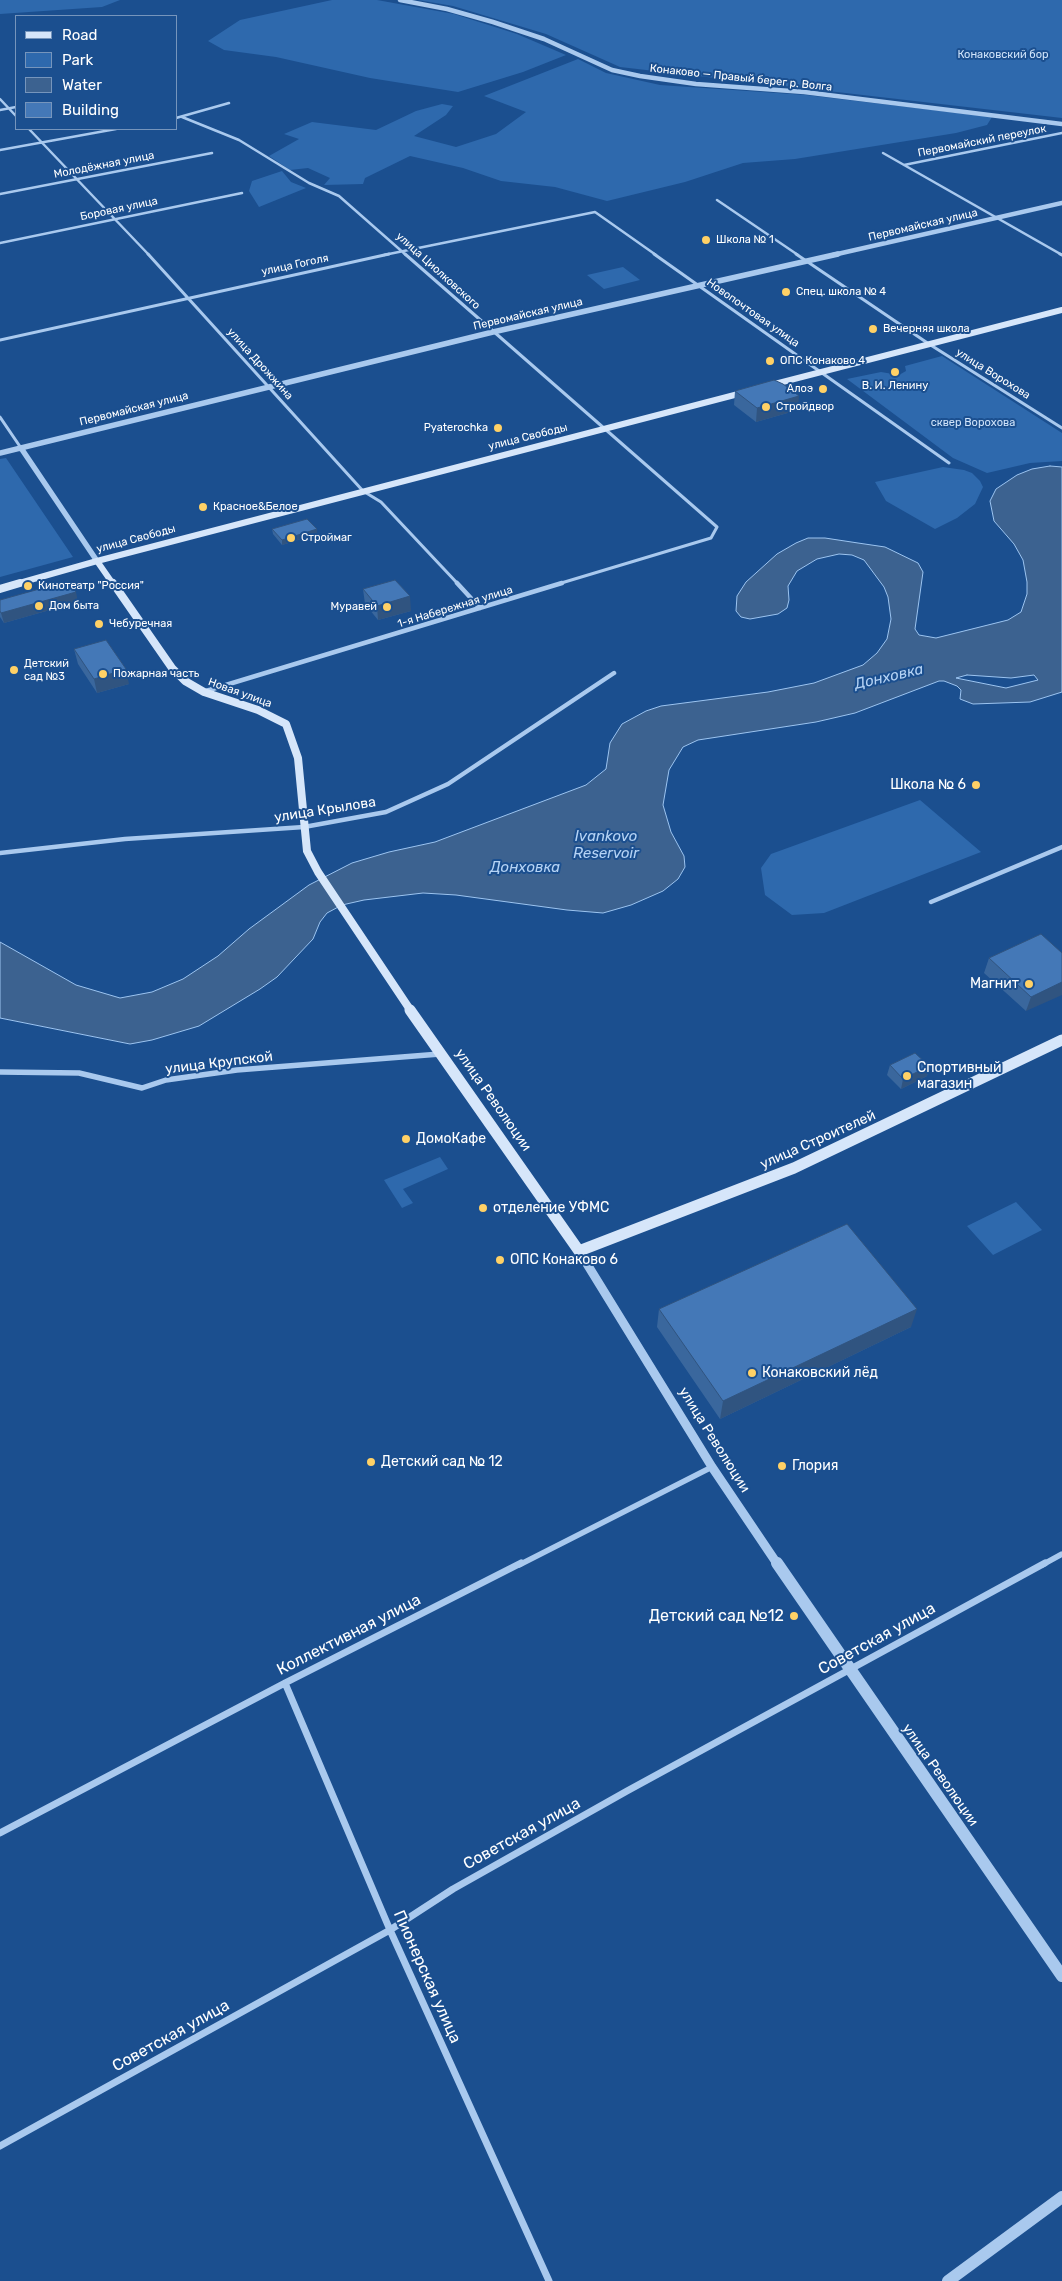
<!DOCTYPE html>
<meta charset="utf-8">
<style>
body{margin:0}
#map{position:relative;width:1062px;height:2281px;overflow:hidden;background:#1b4f8f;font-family:Rubik,sans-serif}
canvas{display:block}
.legend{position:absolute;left:15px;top:15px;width:162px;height:115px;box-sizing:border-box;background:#1b4f8f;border:1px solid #7695bc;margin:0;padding:6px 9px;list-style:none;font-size:15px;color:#fff}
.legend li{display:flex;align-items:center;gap:10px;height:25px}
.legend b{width:25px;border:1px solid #7695bc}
</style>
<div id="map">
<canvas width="1062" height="2281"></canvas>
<ul class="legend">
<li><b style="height:6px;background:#d6e6fa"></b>Road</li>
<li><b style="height:14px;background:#2e69ad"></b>Park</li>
<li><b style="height:14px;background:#3c6290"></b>Water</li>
<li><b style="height:14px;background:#4478b7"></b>Building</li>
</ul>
</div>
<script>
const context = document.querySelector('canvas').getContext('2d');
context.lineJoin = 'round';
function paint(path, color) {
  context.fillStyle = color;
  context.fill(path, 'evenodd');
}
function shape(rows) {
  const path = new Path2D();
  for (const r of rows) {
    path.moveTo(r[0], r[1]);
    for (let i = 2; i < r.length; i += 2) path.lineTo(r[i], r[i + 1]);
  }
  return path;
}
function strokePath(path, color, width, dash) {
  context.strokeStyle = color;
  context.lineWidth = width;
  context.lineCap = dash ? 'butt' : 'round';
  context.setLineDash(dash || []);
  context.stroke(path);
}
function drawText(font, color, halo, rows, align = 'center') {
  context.font = font + ' Rubik,sans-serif';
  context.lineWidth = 4;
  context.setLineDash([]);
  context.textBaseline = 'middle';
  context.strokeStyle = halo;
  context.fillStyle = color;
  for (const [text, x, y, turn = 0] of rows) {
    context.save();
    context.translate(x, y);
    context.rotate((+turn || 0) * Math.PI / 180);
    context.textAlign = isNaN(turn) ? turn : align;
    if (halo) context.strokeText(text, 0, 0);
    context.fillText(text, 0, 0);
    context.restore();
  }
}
paint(shape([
 [0,0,120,0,102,7,0,14],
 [332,0,377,0,454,14,517,34,566,55,523,72,458,92,370,78,276,57,224,50,208,41,240,20],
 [418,0,1062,0,1062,118,620,67,546,34,453,6],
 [578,59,606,73,660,85,806,95,992,117,987,125,956,133,795,159,743,163,685,182,607,201,555,187,501,181,463,168,410,156,365,178,363,184,324,185,330,178,308,168,290,170,269,156,299,139,284,134,312,122,376,130,416,111,442,104,453,106,446,115,414,136,456,147,496,134,526,112,484,96],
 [282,171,291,182,306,188,259,207,249,191,252,181],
 [623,267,640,280,604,289,587,275],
 [942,356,1062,433,1062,461,1030,463,987,473,953,458,847,379,881,372,899,375,906,371,905,366],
 [6,458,73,557,0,577,0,459],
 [943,467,964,470,972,473,980,481,983,487,975,504,957,518,935,529,886,501,875,482],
 [920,800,981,852,824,913,792,915,765,895,761,868,771,854],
 [440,1157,448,1169,403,1189,413,1203,402,1208,384,1180],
 [1016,1202,1042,1230,993,1255,967,1226]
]), '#2e69ad');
const water = shape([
 [1050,466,1062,467,1062,692,1030,702,973,704,960,699,961,690,957,686,944,681,939,681,855,713,816,722,698,740,683,747,669,770,663,805,671,832,684,856,685,867,678,879,663,891,631,905,603,913,567,910,456,895,423,893,364,900,342,905,327,913,320,922,313,939,277,977,260,989,199,1026,152,1040,130,1044,0,1018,0,942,76,985,120,998,152,992,183,979,218,956,249,929,309,885,352,863,389,852,435,842,586,785,606,769,610,743,622,724,646,711,661,706,768,692,814,683,863,665,877,653,887,639,891,619,888,597,884,587,864,560,852,555,839,554,817,559,797,571,788,586,789,600,787,608,778,614,750,619,741,617,736,611,737,596,746,582,777,554,796,543,808,538,825,538,858,543,885,547,918,563,923,572,915,629,919,635,936,638,1008,620,1021,612,1027,594,1027,582,1023,560,1014,544,994,521,990,501,996,489,1017,475,1032,469,1050,466],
 [967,675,1011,678,1034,675,1038,680,1006,688,956,678,967,675]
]);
paint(water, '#3c6290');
strokePath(water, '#9cc4f0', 1);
strokePath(shape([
 [0,99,16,116],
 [0,110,16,107],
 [182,117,239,140,309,183,339,196,406,255],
 [176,118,229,103],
 [29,129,149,255],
 [0,150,116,129],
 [883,153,1062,255],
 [904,165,1062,133],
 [0,194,212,153],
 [717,200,798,255],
 [0,243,242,193],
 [384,255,595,212,656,255]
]), '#a9c9ee', 2.5);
strokePath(shape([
 [148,254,363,491,381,502,458,584],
 [405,254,717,527,711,538,558,584],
 [654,254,949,463],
 [796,254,929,344,1062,428],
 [1060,254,1062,255],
 [0,340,389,254],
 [0,417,21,448]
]), '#a9c9ee', 3);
strokePath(shape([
 [457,583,480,608],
 [206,691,562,583],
 [0,853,125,839,304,827,386,812,448,784,614,673],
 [931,902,1062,847]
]), '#a9c9ee', 4.5);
strokePath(shape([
 [0,1072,79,1073,142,1088,166,1080,237,1070,440,1054],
 [519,1565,712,1467],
 [1042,1565,1062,1554]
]), '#a9c9ee', 5.5);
strokePath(shape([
 [285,1683,390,1930,549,2281],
 [0,1833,285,1683,521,1563],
 [0,2146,390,1930,453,1889,627,1791,1045,1563]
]), '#a9c9ee', 7);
strokePath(shape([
 [400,0,447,9,493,22,544,39,612,70,640,76,696,84,804,92,1062,124],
 [833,255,1062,203]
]), '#a9c9ee', 4.5);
strokePath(shape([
 [21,448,97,561],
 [0,453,493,332,838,254]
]), '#a9c9ee', 5.5);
strokePath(shape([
 [579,1251,712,1467,778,1565]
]), '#a9c9ee', 9);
strokePath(shape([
 [777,1563,1062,1976],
 [948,2281,1062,2197]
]), '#a9c9ee', 12);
strokePath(shape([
 [767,386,1062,310],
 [97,561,113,584],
 [16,584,97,561,746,392]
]), '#d6e6fa', 6);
strokePath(shape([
 [113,583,172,668,185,681,204,692,258,710,286,724,298,758,307,851,318,872,411,1011],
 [0,589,20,583]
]), '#d6e6fa', 8);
strokePath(shape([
 [410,1010,579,1251,794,1168,1062,1040]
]), '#d6e6fa', 11);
paint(shape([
 [735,391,798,410,756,422,734,405],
 [272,529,317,529,317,534,282,545,273,534],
 [363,589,411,611,378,620,365,604],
 [0,600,78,602,4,623,0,617],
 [74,649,129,684,97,693,78,664],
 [1062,953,1026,1011,984,973,989,958],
 [890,1065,929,1066,927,1076,901,1089,887,1075],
 [659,1309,911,1327,720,1419,657,1327]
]), '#3a679d');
paint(shape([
 [799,396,798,410,756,422,757,408],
 [317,529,317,534,282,545,282,540],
 [76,592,78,602,4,623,1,613],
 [410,596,411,611,378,620,377,606],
 [126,669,129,684,97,693,94,679],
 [1062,982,1062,995,1026,1011,1031,997],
 [929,1066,927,1076,901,1089,903,1079],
 [917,1309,911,1327,720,1419,723,1401]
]), '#305480');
const building = shape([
 [774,380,783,384,799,396,757,408,735,391,774,380],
 [307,519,317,529,282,540,272,529,307,519],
 [395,580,410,596,377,606,363,589,395,580],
 [68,581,76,592,1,613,0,611,0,600,68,581],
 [106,640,126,669,94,679,74,649,106,640],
 [1041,934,1062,953,1062,982,1031,997,989,958,1041,934],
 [915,1053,929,1066,903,1079,890,1065,915,1053],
 [847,1224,917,1309,723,1401,659,1309,847,1224]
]);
paint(building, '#4478b7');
strokePath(building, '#305480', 1);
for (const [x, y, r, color] of [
 [706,240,5,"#ffd166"],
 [786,292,5,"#ffd166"],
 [873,329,5,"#ffd166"],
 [770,361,5,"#ffd166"],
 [895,372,5,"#ffd166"],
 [823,389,5,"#ffd166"],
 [766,407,5,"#ffd166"],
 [498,428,5,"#ffd166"],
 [203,507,5,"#ffd166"],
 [291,538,5,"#ffd166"],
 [28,586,5,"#ffd166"],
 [39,606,5,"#ffd166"],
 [387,607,5,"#ffd166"],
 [99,624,5,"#ffd166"],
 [14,670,5,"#ffd166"],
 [103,674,5,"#ffd166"],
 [976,785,5,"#ffd166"],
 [1029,984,5,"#ffd166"],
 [907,1076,5,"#ffd166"],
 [406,1139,5,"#ffd166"],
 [483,1208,5,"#ffd166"],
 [500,1260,5,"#ffd166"],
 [752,1373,5,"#ffd166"],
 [371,1462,5,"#ffd166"],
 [782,1466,5,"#ffd166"],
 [794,1616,5,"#ffd166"]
]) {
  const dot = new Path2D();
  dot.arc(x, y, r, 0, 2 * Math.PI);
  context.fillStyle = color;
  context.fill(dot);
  strokePath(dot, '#1b4f8f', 2);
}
drawText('11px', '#cfe3fa', '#1b4f8f', [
 ["Конаковский бор",1003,55],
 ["сквер Ворохова",973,423]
]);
drawText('11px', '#fff', '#1b4f8f', [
 ["Конаково — Правый берег р. Волга",741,78,6],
 ["Первомайский переулок",982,141,-11],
 ["Молодёжная улица",104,165,-11],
 ["Боровая улица",119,209,-12],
 ["Первомайская улица",923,225,-13],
 ["улица Гоголя",295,265,-12],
 ["улица Циолковского",438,271,42],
 ["Новопочтовая улица",753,313,35],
 ["Первомайская улица",528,314,-13],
 ["улица Дрожжина",260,364,48],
 ["улица Ворохова",993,374,32],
 ["Первомайская улица",134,409,-14],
 ["улица Свободы",528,437,-14],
 ["улица Свободы",136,539,-15],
 ["1-я Набережная улица",455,607,-17],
 ["Новая улица",240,693,20]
]);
drawText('11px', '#fff', '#1b4f8f', [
 ["Школа № 1",716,240],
 ["Спец. школа № 4",796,292],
 ["Вечерняя школа",883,329],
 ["ОПС Конаково 4",780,361],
 ["В. И. Ленину",895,386,"center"],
 ["Алоэ",813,389,"right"],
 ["Стройдвор",776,407],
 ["Pyaterochka",488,428,"right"],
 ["Красное&Белое",213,507],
 ["Строймаг",301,538],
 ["Кинотеатр \"Россия\"",38,586],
 ["Дом быта",49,606],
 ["Муравей",377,607,"right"],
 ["Чебуречная",109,624],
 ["Детский",24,664],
 ["сад №3",24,677],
 ["Пожарная часть",113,674]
], 'left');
drawText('14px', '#fff', '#1b4f8f', [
 ["Школа № 6",966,785,"right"],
 ["Магнит",1019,984,"right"],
 ["Спортивный",917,1068],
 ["магазин",917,1084],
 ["ДомоКафе",416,1139],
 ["отделение УФМС",493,1208],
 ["ОПС Конаково 6",510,1260],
 ["Конаковский лёд",762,1373],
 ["Детский сад № 12",381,1462],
 ["Глория",792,1466]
], 'left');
drawText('14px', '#fff', '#1b4f8f', [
 ["улица Крылова",325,810,-9],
 ["улица Крупской",219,1063,-7],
 ["улица Революции",493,1100,55],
 ["улица Строителей",818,1140,-24],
 ["улица Революции",714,1440,58],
 ["улица Революции",940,1775,55]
]);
drawText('italic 15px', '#b5d3f5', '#1b4f8f', [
 ["Донховка",889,677,-13],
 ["Ivankovo",606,837],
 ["Reservoir",606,854],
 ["Донховка",525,868]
]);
drawText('16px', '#fff', '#1b4f8f', [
 ["Детский сад №12",784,1616]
], 'right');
drawText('16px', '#fff', '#1b4f8f', [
 ["Коллективная улица",349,1635,-27],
 ["Советская улица",877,1639,-29],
 ["Советская улица",522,1834,-29],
 ["Пионерская улица",427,1977,66],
 ["Советская улица",171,2036,-29]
]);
</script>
